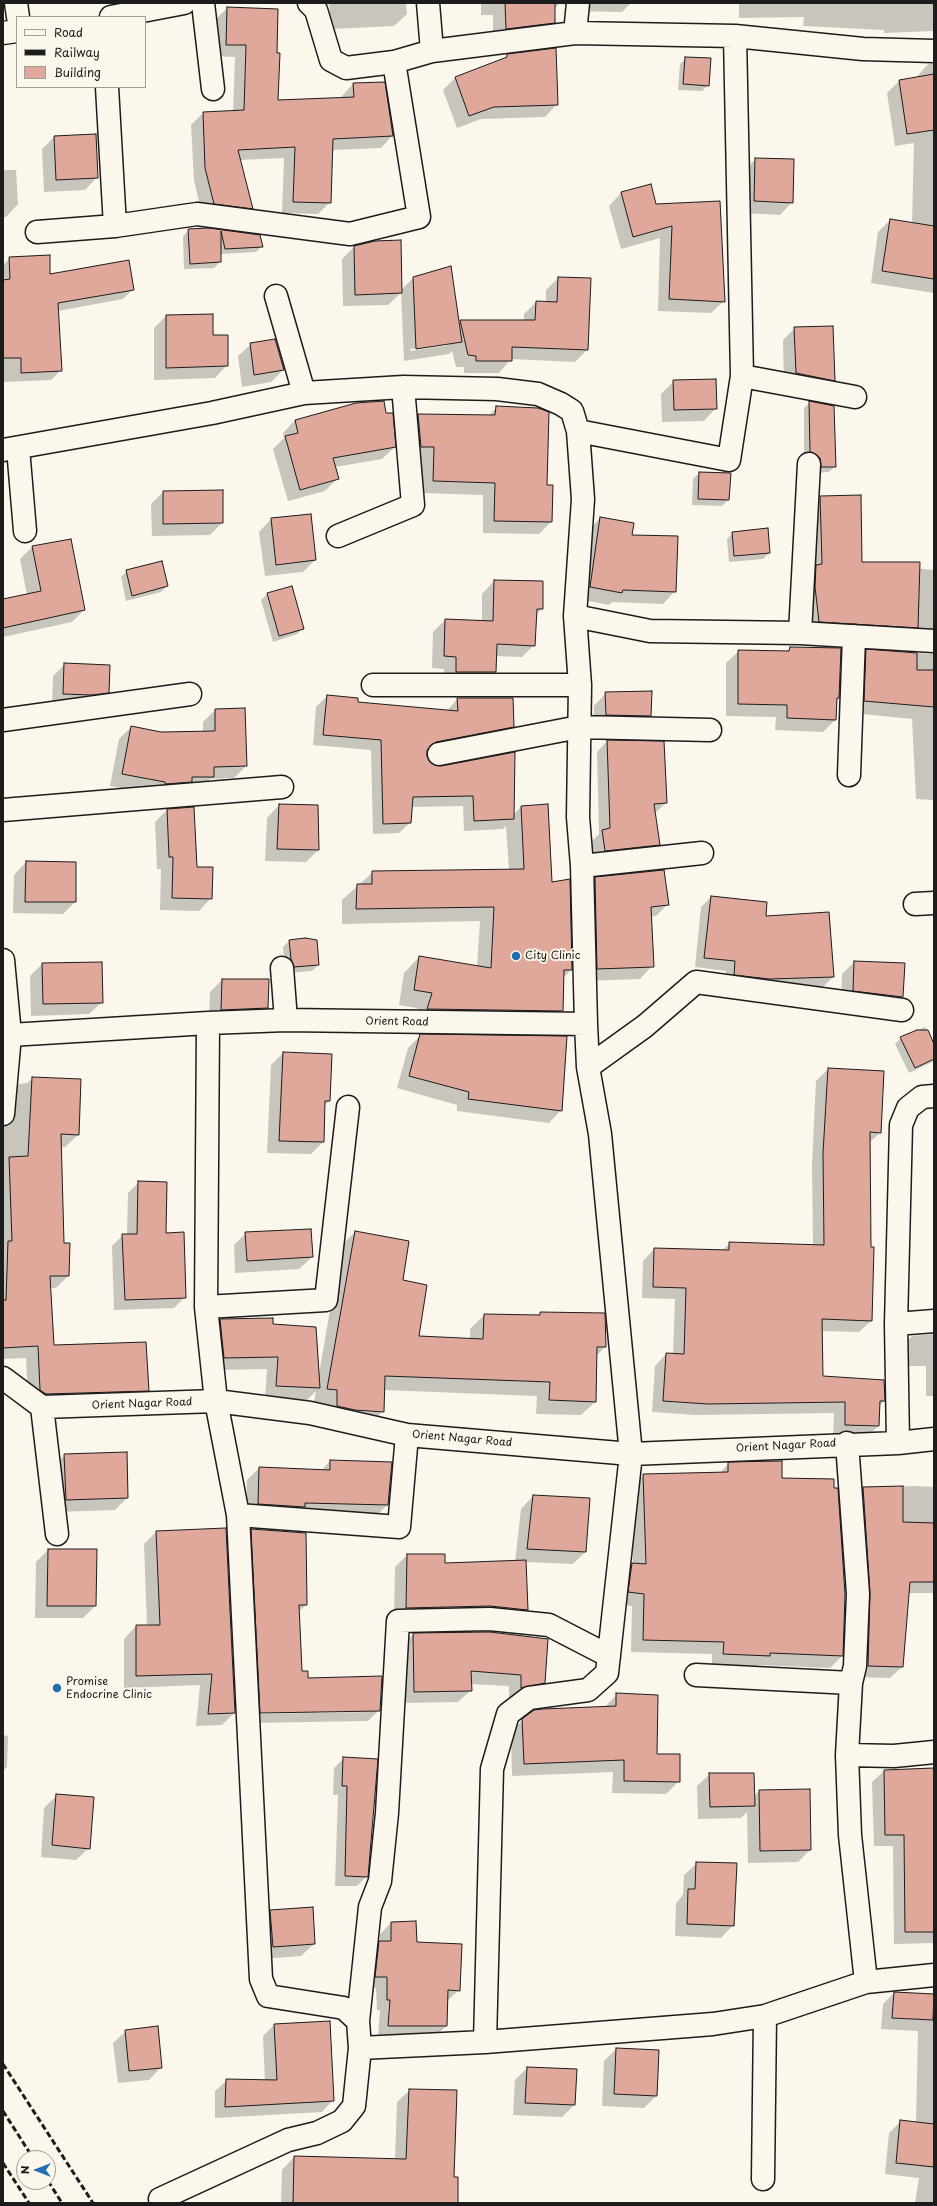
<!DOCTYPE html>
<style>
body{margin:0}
#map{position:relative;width:937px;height:2206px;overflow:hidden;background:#fbf7ec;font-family:"Playpen Sans",sans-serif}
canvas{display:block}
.frame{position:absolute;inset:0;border:4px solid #1c1c1c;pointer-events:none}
.legend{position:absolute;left:16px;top:16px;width:130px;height:72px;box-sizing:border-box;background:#fbf7ec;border:1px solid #a29f99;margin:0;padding:5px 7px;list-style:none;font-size:12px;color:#1c1c1c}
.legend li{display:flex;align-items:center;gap:8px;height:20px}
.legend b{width:20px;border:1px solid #a29f99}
.north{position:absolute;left:16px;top:2150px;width:40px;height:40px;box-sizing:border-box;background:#fbf7ec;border:1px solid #a29f99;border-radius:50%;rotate:270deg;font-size:11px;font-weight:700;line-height:16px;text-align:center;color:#1c1c1c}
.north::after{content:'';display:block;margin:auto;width:14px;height:18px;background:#1f6fb2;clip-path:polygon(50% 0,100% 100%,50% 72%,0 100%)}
</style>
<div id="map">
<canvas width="937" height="2206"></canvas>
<div class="frame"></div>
<ul class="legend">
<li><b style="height:5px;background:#fbf7ec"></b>Road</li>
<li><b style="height:5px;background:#1c1c1c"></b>Railway</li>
<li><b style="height:11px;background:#e0a89b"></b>Building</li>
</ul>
<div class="north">N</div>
</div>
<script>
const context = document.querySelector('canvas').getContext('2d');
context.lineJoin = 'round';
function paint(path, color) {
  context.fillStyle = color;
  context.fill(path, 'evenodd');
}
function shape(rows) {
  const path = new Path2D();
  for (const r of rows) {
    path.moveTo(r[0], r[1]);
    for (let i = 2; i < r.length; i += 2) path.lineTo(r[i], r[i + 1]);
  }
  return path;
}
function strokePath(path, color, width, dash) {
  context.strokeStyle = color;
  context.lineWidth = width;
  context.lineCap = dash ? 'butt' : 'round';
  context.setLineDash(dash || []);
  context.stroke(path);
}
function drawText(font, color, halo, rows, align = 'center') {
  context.font = font + ' "Playpen Sans",sans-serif';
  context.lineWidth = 4;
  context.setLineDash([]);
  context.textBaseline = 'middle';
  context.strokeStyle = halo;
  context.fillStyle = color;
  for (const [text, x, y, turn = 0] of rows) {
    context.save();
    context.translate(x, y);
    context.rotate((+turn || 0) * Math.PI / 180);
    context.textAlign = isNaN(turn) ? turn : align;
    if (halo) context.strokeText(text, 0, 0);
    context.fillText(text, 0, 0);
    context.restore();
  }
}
paint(shape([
 [329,3,406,3,407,14,394,26,331,29],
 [481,3,631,3,622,12,577,11,572,5,559,4,554,9,554,22,541,35,493,41,493,15,481,15],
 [739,3,934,3,934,31,884,33,884,30,803,26,804,17,739,18],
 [227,8,276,54,277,101,342,99,342,96,353,84,384,83,392,136,381,148,332,150,330,202,318,214,282,213,284,158,239,160,252,208,241,220,202,215,194,180,191,125,203,113,233,112,235,57,214,56,215,20],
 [507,55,557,104,545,117,481,119,457,128,443,90,455,78,503,60],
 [686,58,708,85,702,91,678,90,680,64],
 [928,64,934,64,934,293,871,283,878,232,890,220,912,223,914,143,895,146,887,93,899,81,916,78],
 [95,135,97,177,85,190,44,192,42,149,54,137],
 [756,159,792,202,780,215,742,213,743,171],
 [3,170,16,170,18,204,6,217,3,217],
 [650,185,655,205,720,202,724,301,711,313,658,311,660,238,621,249,609,206,621,193],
 [209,229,259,236,262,246,256,252,220,254,220,262,214,268,184,269,183,236,189,230],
 [354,247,401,290,413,278,459,323,460,321,524,321,524,314,536,302,546,303,546,290,558,278,587,350,575,362,511,359,499,373,464,373,464,367,456,367,452,351,449,354,404,361,401,293,388,305,343,306,342,259],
 [449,343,449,345,411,351,410,349],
 [10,258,50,275,133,289,123,299,58,311,61,370,51,380,3,382,3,265],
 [212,315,212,336,227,365,215,378,154,380,154,328,166,316],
 [795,328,834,380,822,392,784,385,783,340],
 [251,344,283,370,271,382,242,387,238,356],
 [674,381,716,408,704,421,662,422,661,394],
 [810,402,835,466,829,472,816,473,804,458,804,408],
 [356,404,385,414,395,447,382,459,335,467,338,478,325,491,288,501,273,449,284,438,283,433,295,420],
 [496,408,546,486,551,522,539,534,483,533,483,495,421,493,422,459,409,459,406,427,418,415,488,416],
 [699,473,730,474,728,500,722,506,692,505,693,479],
 [163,492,222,523,210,535,152,536,151,504],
 [821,497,861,563,934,570,934,800,916,799,912,719,852,713,853,663,866,650,934,654,933,649,806,634,808,510],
 [600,518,631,536,675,591,663,604,612,602,609,605,578,599,588,531],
 [271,519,315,560,303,572,265,576,259,532],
 [733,533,769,553,763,559,729,562,727,539],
 [70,540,84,610,72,622,3,637,3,600,27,595,20,559,32,547],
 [127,571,167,586,161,592,126,601,121,577],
 [494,581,542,609,535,615,534,645,522,657,495,656,495,672,482,684,445,684,444,669,432,668,433,632,445,620,482,621,482,594],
 [291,588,303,628,297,634,273,642,261,600,267,594],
 [790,648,840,649,838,698,836,701,835,720,823,732,775,730,776,717,726,716,726,663,739,651,786,652],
 [65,664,108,692,96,705,52,706,53,676],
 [606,693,650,716,638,728,594,727,594,706],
 [327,696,357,702,447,711,458,698,513,726,502,737,426,752,426,756,429,763,513,815,521,807,551,883,571,970,563,978,562,1011,547,1026,413,1024,417,1008,399,1005,404,973,419,957,477,967,480,921,342,924,342,900,373,872,509,870,506,826,503,829,464,831,463,806,411,807,410,823,399,833,373,834,371,750,313,745,316,707],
 [215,710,246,766,234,778,210,779,201,788,153,794,110,786,119,739,131,727,161,733,203,732,203,722],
 [607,741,666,803,654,814,659,845,648,855,595,861,592,841,599,834,597,752],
 [279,805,317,806,318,850,306,862,265,861,267,818],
 [193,808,196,868,211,898,199,911,160,910,161,869,157,869,155,822,167,810],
 [26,862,75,902,63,914,13,913,14,875],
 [595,878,668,904,656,916,650,917,652,966,640,979,585,981,583,890],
 [711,897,765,918,829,913,833,977,823,987,758,989,725,984,726,971,695,967,701,907],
 [289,941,318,965,312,971,288,973,285,966,283,947],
 [854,962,902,997,889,1009,841,1003,842,974],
 [42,964,102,1002,89,1014,31,1016,30,976],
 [222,980,267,1008,255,1020,209,1021,210,992],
 [925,1027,934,1046,934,1061,909,1073,895,1044,901,1038],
 [421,1035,561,1110,549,1123,457,1111,457,1105,397,1088,408,1048],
 [283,1053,329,1101,324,1106,323,1142,311,1154,267,1153,271,1065],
 [828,1069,880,1133,869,1143,871,1321,859,1332,821,1331,822,1377,884,1401,879,1406,878,1426,866,1438,833,1437,834,1413,696,1415,652,1412,655,1366,666,1354,673,1355,675,1299,642,1298,643,1261,654,1249,722,1251,730,1243,813,1245,812,1165,816,1081],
 [33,1078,78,1135,65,1147,60,1147,63,1244,69,1244,68,1276,56,1288,50,1288,53,1346,148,1390,135,1403,28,1402,26,1358,3,1359,3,1127,6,1096,19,1084,27,1083],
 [139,1182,185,1297,174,1308,114,1310,112,1246,123,1235,127,1235,128,1193],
 [355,1232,402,1281,417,1337,470,1340,470,1329,484,1315,538,1316,541,1313,605,1347,596,1356,595,1402,581,1415,536,1414,537,1396,384,1390,383,1411,369,1425,324,1420,324,1403,314,1402,316,1391,307,1400,265,1398,267,1369,212,1370,208,1333,220,1320,272,1325,319,1374,341,1246],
 [246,1233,312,1257,299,1269,235,1273,234,1245],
 [934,1334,934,1396,926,1396,926,1366,897,1366,897,1351,912,1336],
 [65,1455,127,1498,115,1510,54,1512,53,1467],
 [330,1461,387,1505,375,1517,246,1516,247,1480,259,1468,321,1471],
 [729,1463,781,1479,842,1656,830,1668,759,1665,757,1667,712,1666,712,1654,631,1652,632,1606,617,1604,620,1576,633,1564,631,1487,644,1475,720,1473],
 [913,1486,934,1487,934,1593,908,1593,902,1667,890,1678,857,1677,852,1499,863,1488],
 [533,1496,585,1552,573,1564,525,1562,527,1610,515,1622,394,1620,395,1567,407,1555,444,1555,444,1564,515,1562,521,1509],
 [252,1530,306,1605,298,1612,301,1672,307,1679,379,1710,368,1721,250,1723,241,1540],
 [371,1710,371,1712,255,1714,255,1712],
 [156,1532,234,1713,222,1725,196,1726,200,1685,124,1688,124,1639,136,1626,147,1626,144,1544],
 [48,1550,96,1550,95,1606,83,1618,35,1618,36,1562],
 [414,1634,544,1683,531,1695,509,1700,509,1686,470,1684,471,1690,458,1702,402,1703,401,1646],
 [617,1694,656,1755,679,1781,666,1794,612,1793,613,1772,512,1776,511,1732,523,1720,605,1707],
 [3,1735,8,1736,7,1767,3,1771],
 [344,1758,367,1876,357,1886,335,1886,338,1795,333,1795,334,1768],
 [934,1769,934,1943,894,1944,893,1846,874,1846,872,1782,884,1771],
 [710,1774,753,1797,759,1791,810,1850,798,1862,748,1863,747,1812,741,1818,698,1819,697,1786],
 [57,1795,89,1848,76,1860,41,1857,44,1808],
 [697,1863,733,1925,721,1938,675,1936,676,1903,683,1895,684,1875],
 [271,1911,314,1944,301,1956,261,1959,259,1923],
 [391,1923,416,1943,459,1990,447,2001,446,2026,435,2037,378,2037,380,2010,377,2010,376,1988,365,1988,368,1953,380,1942,380,1934],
 [894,1993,934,2019,934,2203,915,2203,919,2178,885,2174,889,2133,901,2121,916,2123,918,2031,881,2029,883,2004],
 [274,2025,333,2100,322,2112,215,2118,215,2091,227,2080,265,2081,263,2036],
 [126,2031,161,2067,149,2080,118,2083,113,2043],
 [616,2049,658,2051,656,2096,644,2108,602,2106,604,2061],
 [527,2068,574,2105,562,2117,513,2115,515,2080],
 [410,2090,453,2178,457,2203,281,2203,282,2170,294,2157,395,2160,397,2102]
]), '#0003');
const building = shape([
 [505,3,555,3,555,23,506,29,505,3],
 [227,7,278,9,277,53,280,53,278,100,354,97,353,83,385,82,393,136,333,139,331,203,293,202,295,147,238,150,253,209,214,204,205,168,203,112,244,110,246,45,226,45,227,7],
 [556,48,558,105,494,107,469,116,455,77,507,57,507,54,556,48],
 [685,57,711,58,709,86,683,84,685,57],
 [934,74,934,130,907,134,899,80,934,74],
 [96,134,98,178,56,180,54,136,96,134],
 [755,158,794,159,793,203,754,201,755,158],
 [651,184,656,204,720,201,725,302,669,299,672,226,633,237,621,192,651,184],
 [890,219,934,226,934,279,882,271,890,219],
 [209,228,260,235,263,247,225,249,221,231,221,262,190,264,188,229,209,228],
 [401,240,402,293,355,295,354,246,375,241,401,240],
 [50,255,50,274,129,260,134,290,58,303,62,371,21,373,21,358,3,358,3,280,10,279,9,257,50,255],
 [451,266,462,342,416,349,413,277,451,266],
 [558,277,591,278,588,350,512,347,512,361,476,361,476,356,468,355,460,320,535,320,536,301,557,302,558,277],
 [213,314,213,335,228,335,228,366,166,368,166,315,213,314],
 [833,326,835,381,796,373,794,327,833,326],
 [275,339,284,370,254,375,250,343,275,339],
 [716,379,717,409,674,410,673,380,716,379],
 [384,401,386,413,393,413,396,447,333,458,339,479,300,490,285,436,298,433,295,420,356,403,384,401],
 [809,401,834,406,836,467,821,467,820,458,810,452,809,401],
 [496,406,538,408,549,412,547,485,553,485,552,522,494,521,495,483,433,481,434,447,421,447,418,414,495,415,496,406],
 [699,472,731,473,729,500,698,499,699,472],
 [223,490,223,523,163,524,163,491,223,490],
 [861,495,862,562,920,562,918,628,819,622,815,587,816,565,822,564,820,496,861,495],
 [311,514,316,560,276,565,271,518,311,514],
 [600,517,634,523,632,535,678,536,676,592,623,590,622,593,590,587,600,517],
 [768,528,770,553,734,556,732,532,768,528],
 [71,539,85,610,3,628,3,599,41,591,32,546,71,539],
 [162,561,168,586,132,596,126,570,162,561],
 [494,580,543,581,543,609,537,609,535,646,497,644,496,672,456,672,456,657,444,656,445,619,493,621,494,580],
 [292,586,304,629,279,636,267,593,292,586],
 [790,647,841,648,839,698,837,698,836,720,787,718,787,705,738,704,738,650,789,651,790,647],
 [866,649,917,653,917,670,934,670,934,707,864,701,866,649],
 [64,663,110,665,109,693,92,695,63,694,64,663],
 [652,691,651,716,606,715,605,692,652,691],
 [327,695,358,698,358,702,458,711,457,698,513,698,514,727,436,742,427,750,427,756,430,762,441,766,515,752,514,819,474,821,473,796,413,797,411,823,383,824,381,740,323,735,327,695],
 [245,708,247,766,214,767,214,777,192,777,192,782,165,784,165,782,122,774,131,726,161,732,215,731,215,709,245,708],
 [607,740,664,741,667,803,654,804,660,845,605,851,602,830,610,828,607,740],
 [279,804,318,805,319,850,277,849,279,804],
 [548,804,552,882,570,879,572,970,564,970,563,1011,427,1009,432,993,414,990,419,956,491,968,494,907,356,909,357,884,372,884,372,871,524,869,521,806,548,804],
 [194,807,197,867,213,867,212,899,172,898,173,857,169,857,167,809,194,807],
 [26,861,76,862,76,902,25,902,26,861],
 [664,870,669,905,651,907,654,967,597,969,595,877,664,870],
 [711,896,767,902,766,916,829,912,834,977,769,979,734,975,735,961,704,958,711,896],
 [305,938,317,940,319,965,294,967,291,959,289,940,305,938],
 [854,961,905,963,903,997,853,991,854,961],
 [102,962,103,1003,43,1004,42,963,102,962],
 [222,979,269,979,268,1008,221,1010,222,979],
 [917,1030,928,1030,934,1044,934,1059,915,1068,900,1037,917,1030],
 [420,1034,567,1036,562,1111,468,1099,469,1092,409,1076,420,1034],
 [283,1052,332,1054,330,1101,325,1101,324,1142,279,1141,283,1052],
 [828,1068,884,1071,881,1133,870,1132,871,1247,874,1247,872,1321,822,1319,823,1376,884,1380,885,1401,880,1401,879,1426,845,1425,845,1402,708,1404,663,1401,666,1353,684,1354,686,1288,653,1287,654,1248,729,1250,729,1242,824,1245,823,1153,828,1068],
 [32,1077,81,1079,79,1135,61,1134,64,1243,70,1243,69,1276,50,1276,54,1345,146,1342,149,1391,46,1394,40,1390,38,1346,3,1348,3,1300,6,1300,8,1241,12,1241,9,1157,28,1156,32,1077],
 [138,1181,167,1182,166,1233,184,1232,186,1298,125,1300,122,1234,137,1234,138,1181],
 [311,1229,313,1257,247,1261,245,1232,311,1229],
 [355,1231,409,1241,403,1280,427,1285,419,1336,483,1339,484,1314,540,1315,540,1312,605,1313,606,1347,597,1347,596,1402,549,1400,550,1382,385,1376,384,1412,355,1410,337,1406,337,1390,327,1389,355,1231],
 [273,1318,273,1324,316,1327,320,1388,276,1386,278,1357,224,1358,220,1319,273,1318],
 [127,1452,128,1498,66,1500,64,1454,127,1452],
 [330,1460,392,1462,388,1505,305,1503,305,1507,258,1504,259,1467,330,1470,330,1460],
 [782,1461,782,1478,834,1479,834,1488,838,1488,845,1594,843,1656,770,1653,770,1656,723,1654,724,1642,643,1640,644,1594,628,1592,632,1563,646,1564,643,1474,728,1472,728,1462,782,1461],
 [903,1486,903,1522,934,1523,934,1582,910,1582,903,1667,868,1666,870,1593,863,1487,903,1486],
 [533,1495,590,1498,586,1552,527,1549,533,1495],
 [226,1528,235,1713,208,1714,212,1674,136,1676,136,1625,160,1625,156,1531,226,1528],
 [251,1529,306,1533,307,1605,299,1605,302,1671,308,1671,308,1678,382,1676,380,1711,260,1713,251,1529],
 [48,1549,97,1549,96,1606,47,1606,48,1549],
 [407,1554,445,1554,445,1563,526,1560,528,1610,490,1606,406,1608,407,1554],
 [490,1632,548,1639,545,1683,521,1688,521,1675,471,1671,472,1691,414,1692,413,1633,490,1632],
 [616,1693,658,1695,657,1754,680,1754,680,1782,624,1781,624,1760,524,1764,522,1719,534,1710,543,1709,616,1706,616,1693],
 [343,1757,378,1759,368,1877,345,1876,347,1786,342,1786,343,1757],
 [934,1768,934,1932,905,1932,904,1835,885,1835,884,1770,934,1768],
 [709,1773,754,1773,755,1806,710,1807,709,1773],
 [810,1789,811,1850,760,1851,759,1790,810,1789],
 [56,1794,94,1797,90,1849,52,1845,56,1794],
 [696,1862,737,1863,734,1926,687,1924,688,1889,695,1889,696,1862],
 [313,1907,315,1944,273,1947,270,1910,313,1907],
 [416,1921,417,1942,462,1944,460,1991,448,1990,447,2026,388,2026,390,2000,387,2000,387,1977,375,1977,379,1941,391,1941,391,1922,416,1921],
 [894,1992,934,1994,933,2020,892,2018,894,1992],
 [330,2021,334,2101,225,2107,226,2079,277,2080,274,2024,330,2021],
 [158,2026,162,2068,129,2071,125,2030,158,2026],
 [616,2048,659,2050,657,2096,614,2094,616,2048],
 [527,2067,577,2069,575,2105,525,2103,527,2067],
 [409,2089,457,2090,454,2177,458,2177,458,2203,293,2203,294,2156,406,2159,409,2089],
 [900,2120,934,2124,934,2167,896,2163,900,2120]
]);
paint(building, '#e0a89b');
strokePath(building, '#1c1c1c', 1);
const street = shape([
 [16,3,18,17],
 [203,3,213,89],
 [309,3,316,10,331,60,346,68,394,62,432,51,575,33,735,36,863,49,934,51],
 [428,3,432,51],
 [111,17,184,3],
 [3,33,17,31],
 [575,33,578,3],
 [107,87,115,226,197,214,350,234,419,217,394,62],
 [37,232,115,226],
 [276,296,304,393],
 [742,376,855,397],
 [578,431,729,460,742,376,735,36],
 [18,448,25,531],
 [3,450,212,413,304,393,403,387,497,389,538,394,561,404,572,411,578,431,583,499,575,616,580,685,578,817,582,866,586,1024,588,1067,600,1134,631,1454,607,1673,588,1690,529,1698,508,1714,492,1769,485,2042],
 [338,536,413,505,403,387],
 [575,616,650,631,800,633,934,641],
 [800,633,809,464],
 [373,685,580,685],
 [3,720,190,694],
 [439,754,579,727,710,730],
 [849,775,854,636],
 [3,810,282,787],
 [582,866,702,853],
 [915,904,934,903],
 [3,960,10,1035,3,1114],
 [282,968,286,1020],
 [208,1023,286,1020,586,1024],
 [10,1035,208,1023,206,1307,216,1401,238,1515,261,1979,268,1996,344,2008,358,2021,360,2048,485,2042,713,2024,765,2016,866,1982,934,1975],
 [588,1067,645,1026,696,982,902,1010],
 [206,1307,326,1300,348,1107],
 [896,1324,934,1321],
 [3,1378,42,1407,216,1401,310,1413,407,1435,631,1454,898,1443,934,1439],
 [42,1407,57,1534],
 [847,1443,858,1594,855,1666,851,1683,847,1755],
 [898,1443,896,1324,901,1125,908,1108,922,1097,934,1096],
 [238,1515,399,1527,407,1435],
 [696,1675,851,1683],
 [866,1982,850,1835,847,1755,894,1756,934,1752],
 [358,2021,370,1907,380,1881,387,1813,398,1621,490,1619,549,1625,609,1656],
 [763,2179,765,2016],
 [160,2199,288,2140,317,2133,342,2121,354,2106,360,2048]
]);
strokePath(street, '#1c1c1c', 25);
strokePath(street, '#fbf7ec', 22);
strokePath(shape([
 [3,2064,93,2203],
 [3,2111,33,2158],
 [3,2163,29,2203],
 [48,2181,62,2203]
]), '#1c1c1c', 3, [6, 3]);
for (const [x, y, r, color] of [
 [516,956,5,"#1f6fb2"],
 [57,1688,5,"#1f6fb2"]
]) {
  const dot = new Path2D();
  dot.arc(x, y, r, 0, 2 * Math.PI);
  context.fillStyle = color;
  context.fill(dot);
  strokePath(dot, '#fbf7ec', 1.5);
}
drawText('11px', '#1c1c1c', '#fbf7ec', [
 ["City Clinic",525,956],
 ["Promise",66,1682],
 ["Endocrine Clinic",66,1695]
], 'left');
drawText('11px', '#1c1c1c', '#fbf7ec', [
 ["Orient Road",397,1022,1],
 ["Orient Nagar Road",142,1404,-2],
 ["Orient Nagar Road",462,1439,5],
 ["Orient Nagar Road",786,1446,-3]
]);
</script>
